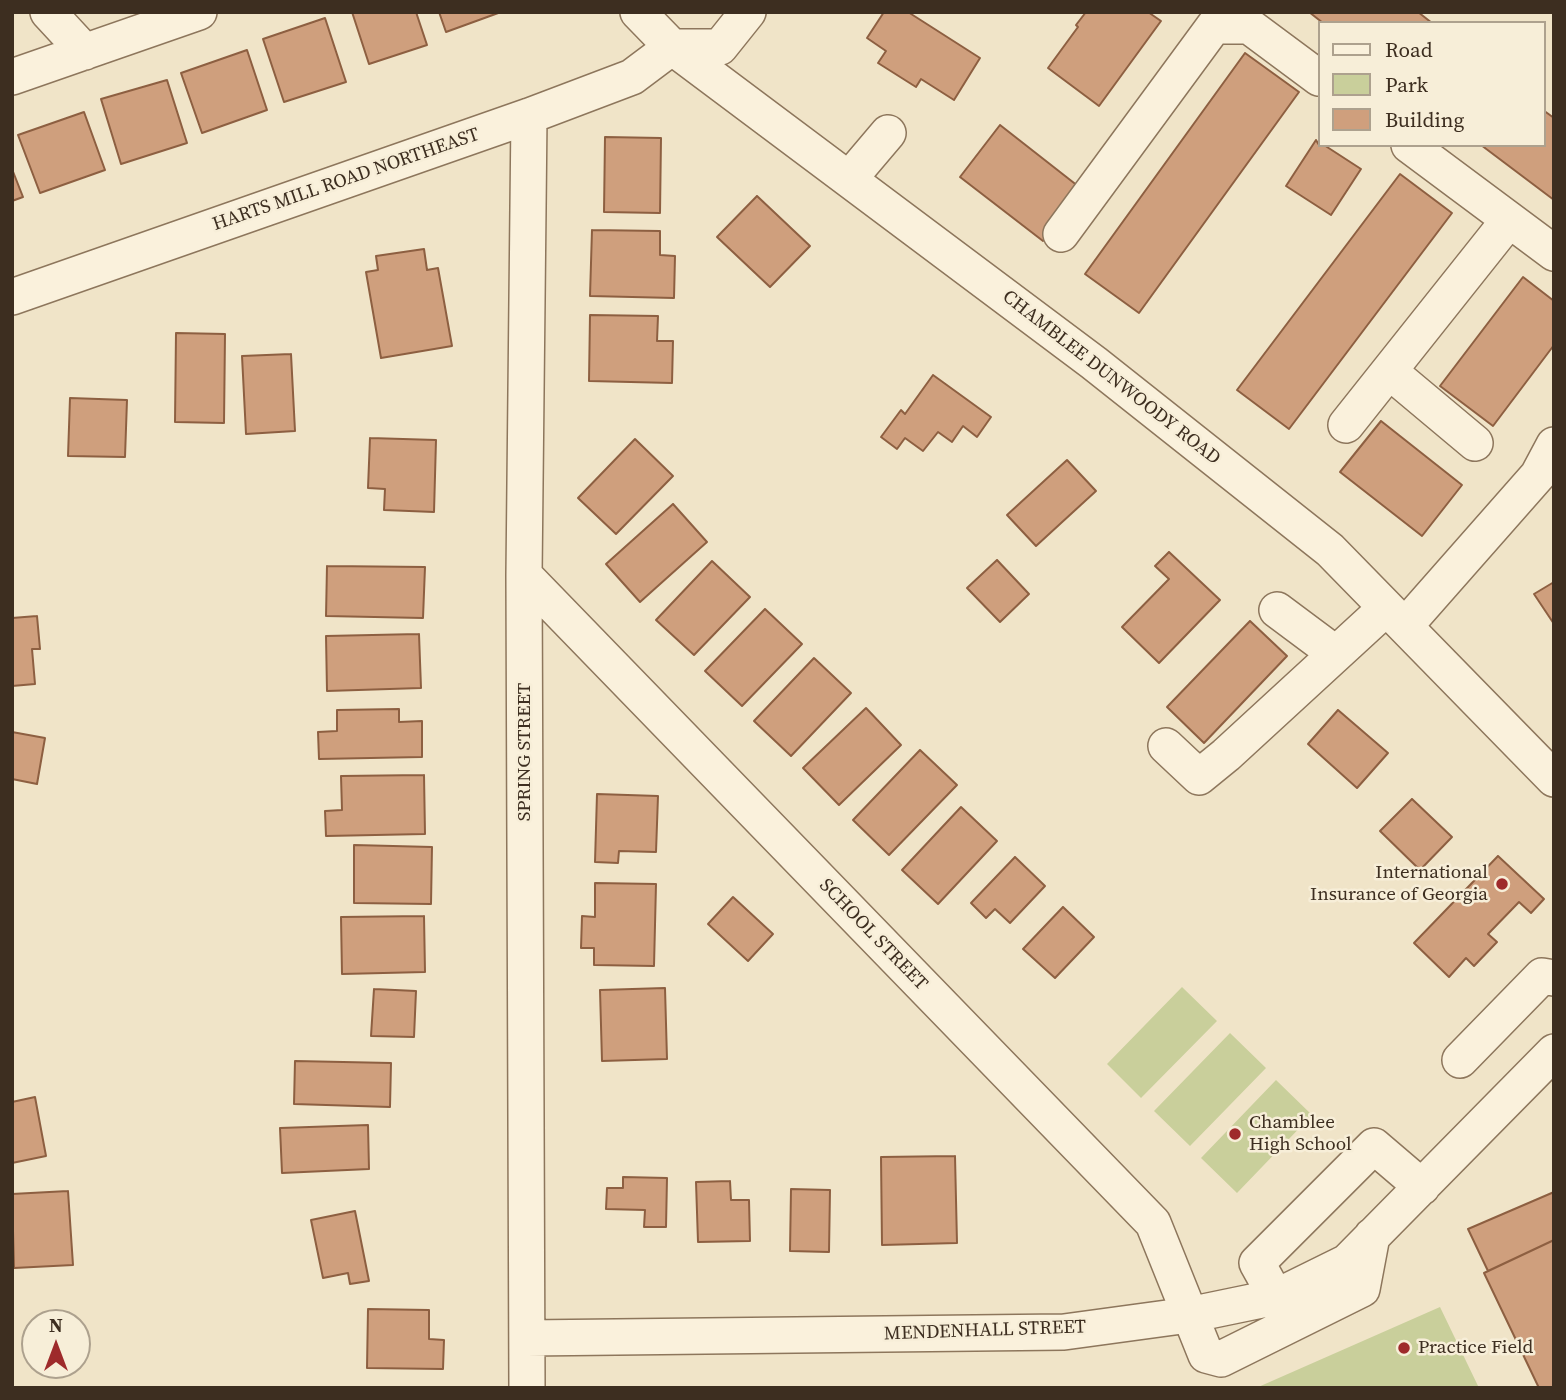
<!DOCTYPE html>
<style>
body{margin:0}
#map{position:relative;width:1566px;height:1400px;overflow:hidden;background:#f0e4c8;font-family:"Source Serif 4",serif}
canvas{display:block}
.frame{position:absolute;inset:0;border:14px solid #3d2e20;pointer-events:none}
.legend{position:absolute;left:1318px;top:21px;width:228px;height:126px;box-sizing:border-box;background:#f7eed8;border:2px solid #ada18e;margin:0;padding:9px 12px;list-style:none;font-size:21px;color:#3d2e20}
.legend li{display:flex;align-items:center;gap:14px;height:35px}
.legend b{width:35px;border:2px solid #ada18e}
.north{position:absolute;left:21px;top:1309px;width:70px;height:70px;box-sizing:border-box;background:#f7eed8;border:2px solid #ada18e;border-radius:50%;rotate:0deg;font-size:19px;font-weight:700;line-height:28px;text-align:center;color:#3d2e20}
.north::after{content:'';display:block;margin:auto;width:24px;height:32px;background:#9e2a2b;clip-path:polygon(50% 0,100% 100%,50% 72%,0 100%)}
</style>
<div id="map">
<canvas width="1566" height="1400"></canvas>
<div class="frame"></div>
<ul class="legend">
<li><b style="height:9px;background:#faf1dc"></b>Road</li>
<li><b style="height:19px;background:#c9cf9b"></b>Park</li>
<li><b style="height:19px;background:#cf9f7d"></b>Building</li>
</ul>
<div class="north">N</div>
</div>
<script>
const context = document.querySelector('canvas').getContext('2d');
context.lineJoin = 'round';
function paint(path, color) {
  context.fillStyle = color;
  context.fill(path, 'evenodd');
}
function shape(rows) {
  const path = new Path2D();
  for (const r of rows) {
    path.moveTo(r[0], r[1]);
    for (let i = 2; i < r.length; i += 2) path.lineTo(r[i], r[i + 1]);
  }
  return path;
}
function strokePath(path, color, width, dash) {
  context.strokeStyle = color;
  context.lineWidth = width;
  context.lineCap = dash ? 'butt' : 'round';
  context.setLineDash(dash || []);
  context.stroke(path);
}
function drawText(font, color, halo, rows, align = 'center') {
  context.font = font + ' "Source Serif 4",serif';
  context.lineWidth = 5;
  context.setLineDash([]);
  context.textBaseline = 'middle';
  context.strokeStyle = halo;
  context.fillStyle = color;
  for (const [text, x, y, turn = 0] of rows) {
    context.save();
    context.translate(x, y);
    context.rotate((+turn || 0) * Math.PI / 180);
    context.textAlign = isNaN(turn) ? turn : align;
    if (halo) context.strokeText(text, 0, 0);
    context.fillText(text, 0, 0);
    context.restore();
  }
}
paint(shape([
 [1182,987,1217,1021,1141,1098,1107,1064],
 [1230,1033,1266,1068,1190,1146,1154,1111],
 [1276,1080,1312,1115,1237,1193,1201,1158],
 [1440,1307,1479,1388,1256,1388]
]), '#c9cf9b');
const building = shape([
 [352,12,416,12,427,45,369,64,352,12],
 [439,12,501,12,446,32,439,12],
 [884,12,908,12,980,58,954,100,921,79,916,87,878,63,886,51,867,38,884,12],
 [1086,12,1148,12,1161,21,1099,106,1048,68,1078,27,1076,25,1086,12],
 [1309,12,1418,12,1432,23,1323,23,1309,12],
 [325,18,346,82,284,102,263,39,325,18],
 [247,50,267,110,202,133,181,73,247,50],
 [1245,53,1299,92,1139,313,1085,274,1245,53],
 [167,80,187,143,121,164,101,99,167,80],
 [1543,110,1554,118,1554,200,1481,145,1543,145,1543,110],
 [84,112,105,170,40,193,18,135,84,112],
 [1000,125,1083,190,1043,241,960,177,1000,125],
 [605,137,661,138,660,213,604,212,605,137],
 [1316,140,1319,145,1324,145,1361,169,1331,215,1286,186,1316,140],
 [12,169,23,197,12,201,12,169],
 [1400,174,1452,213,1289,429,1237,390,1400,174],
 [757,196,810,246,770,287,717,237,757,196],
 [592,230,660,231,660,255,675,256,674,298,590,296,592,230],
 [424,249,427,270,438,268,452,346,381,358,366,272,378,270,376,256,424,249],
 [1523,277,1554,301,1554,345,1493,426,1440,386,1523,277],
 [590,315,658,316,657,341,673,341,672,383,589,381,590,315],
 [176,333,225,334,224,423,175,422,176,333],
 [291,354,295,431,246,434,242,356,291,354],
 [933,375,991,417,977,437,963,426,952,442,938,432,923,451,905,438,897,449,881,437,901,410,905,414,933,375],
 [70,398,127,400,125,457,68,456,70,398],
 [1381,421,1462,485,1422,536,1340,472,1381,421],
 [370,438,436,440,434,512,384,510,385,489,368,488,370,438],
 [635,439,673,476,616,534,578,498,635,439],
 [1067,460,1096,491,1036,546,1007,515,1067,460],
 [673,504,707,542,640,602,606,564,673,504],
 [1169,552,1220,600,1159,663,1122,627,1169,579,1155,566,1169,552],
 [997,560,1029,594,1000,622,967,588,997,560],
 [712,561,750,597,694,655,656,620,712,561],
 [327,566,425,567,423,618,326,616,327,566],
 [1554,582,1554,624,1534,594,1554,582],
 [765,609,802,644,742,706,705,671,765,609],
 [37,616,40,649,32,649,35,684,12,686,12,618,37,616],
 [1250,621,1287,656,1204,743,1167,707,1250,621],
 [419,634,421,688,327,691,326,636,419,634],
 [814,658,851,693,791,756,754,721,814,658],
 [866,708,901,745,839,805,803,768,866,708],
 [399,709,399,722,422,721,422,757,319,759,318,732,337,731,337,710,399,709],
 [1338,710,1388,753,1357,788,1308,744,1338,710],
 [12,732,45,738,37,784,12,779,12,732],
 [920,750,957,785,889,855,853,820,920,750],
 [424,775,425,834,326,836,325,811,342,810,341,776,424,775],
 [597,794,658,796,656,852,619,851,618,863,595,862,597,794],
 [1412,799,1452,837,1420,870,1380,831,1412,799],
 [961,807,997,841,938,904,902,870,961,807],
 [354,845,432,847,431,904,354,903,354,845],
 [1498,856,1544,899,1531,913,1519,902,1488,934,1497,942,1474,966,1466,958,1449,977,1414,943,1498,856],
 [1015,857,1045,886,1010,923,995,909,986,918,971,903,1015,857],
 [595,883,656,884,654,966,594,965,594,948,581,948,582,916,595,917,595,883],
 [733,897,773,934,748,961,708,924,733,897],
 [1063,907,1094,937,1055,978,1023,949,1063,907],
 [424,916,425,972,342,974,341,917,424,916],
 [665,988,667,1059,602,1061,600,990,665,988],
 [374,989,416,991,414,1037,371,1036,374,989],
 [295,1061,391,1063,390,1107,294,1104,295,1061],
 [35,1097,46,1156,12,1163,12,1102,35,1097],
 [368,1125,369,1169,282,1173,280,1128,368,1125],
 [955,1156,957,1243,882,1245,881,1157,955,1156],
 [623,1177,667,1178,666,1227,644,1227,645,1210,606,1209,607,1188,623,1188,623,1177],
 [730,1181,731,1200,749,1200,750,1241,698,1242,696,1182,730,1181],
 [791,1189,830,1190,829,1252,790,1251,791,1189],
 [68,1191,73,1265,14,1268,12,1194,68,1191],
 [1554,1192,1554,1240,1488,1271,1468,1229,1554,1192],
 [355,1211,369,1281,350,1284,348,1273,323,1278,311,1220,355,1211],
 [1554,1240,1554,1388,1539,1388,1484,1273,1554,1240],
 [368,1309,429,1310,429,1339,444,1340,443,1369,367,1368,368,1309]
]);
paint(building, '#cf9f7d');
strokePath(building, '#8d5f41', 2);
const minor = shape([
 [48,12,85,52],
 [638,12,672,47,1094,363,1330,550,1554,779],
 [12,77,199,12],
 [1409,145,1554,253],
 [849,179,888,133],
 [1061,234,1214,26,1249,26,1319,78],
 [12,297,529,116,632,77,672,47,720,47,748,12],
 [1389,371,1475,443],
 [1346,425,1509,220],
 [524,575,1153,1223,1206,1355,1221,1359,1362,1289,1372,1236],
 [1277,610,1336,654],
 [1405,626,1538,475,1554,445],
 [1166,746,1199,777,1226,755,1386,608],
 [1460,1060,1542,976,1554,978],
 [1276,1297,1257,1263,1374,1146,1422,1187],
 [527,1338,1064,1332,1189,1315,1276,1297,1347,1262,1554,1052],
 [527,1388,524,575,529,116]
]);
strokePath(minor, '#8d765c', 38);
strokePath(minor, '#faf1dc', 35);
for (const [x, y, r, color] of [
 [1502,884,7,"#9e2a2b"],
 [1235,1134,7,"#9e2a2b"],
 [1404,1348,7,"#9e2a2b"]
]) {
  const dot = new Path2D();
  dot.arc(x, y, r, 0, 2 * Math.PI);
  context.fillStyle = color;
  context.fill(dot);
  strokePath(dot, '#f7eed8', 2.5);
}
drawText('19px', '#3d2e20', '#f7eed8', [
 ["HARTS MILL ROAD NORTHEAST",346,180,-19],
 ["CHAMBLEE DUNWOODY ROAD",1111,378,38],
 ["SPRING STREET",525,752,-90],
 ["SCHOOL STREET",873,935,46],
 ["MENDENHALL STREET",985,1331,-2]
]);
drawText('19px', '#3d2e20', '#f7eed8', [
 ["International",1488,873,"right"],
 ["Insurance of Georgia",1488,895,"right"],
 ["Chamblee",1249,1123],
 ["High School",1249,1145],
 ["Practice Field",1418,1348]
], 'left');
</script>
